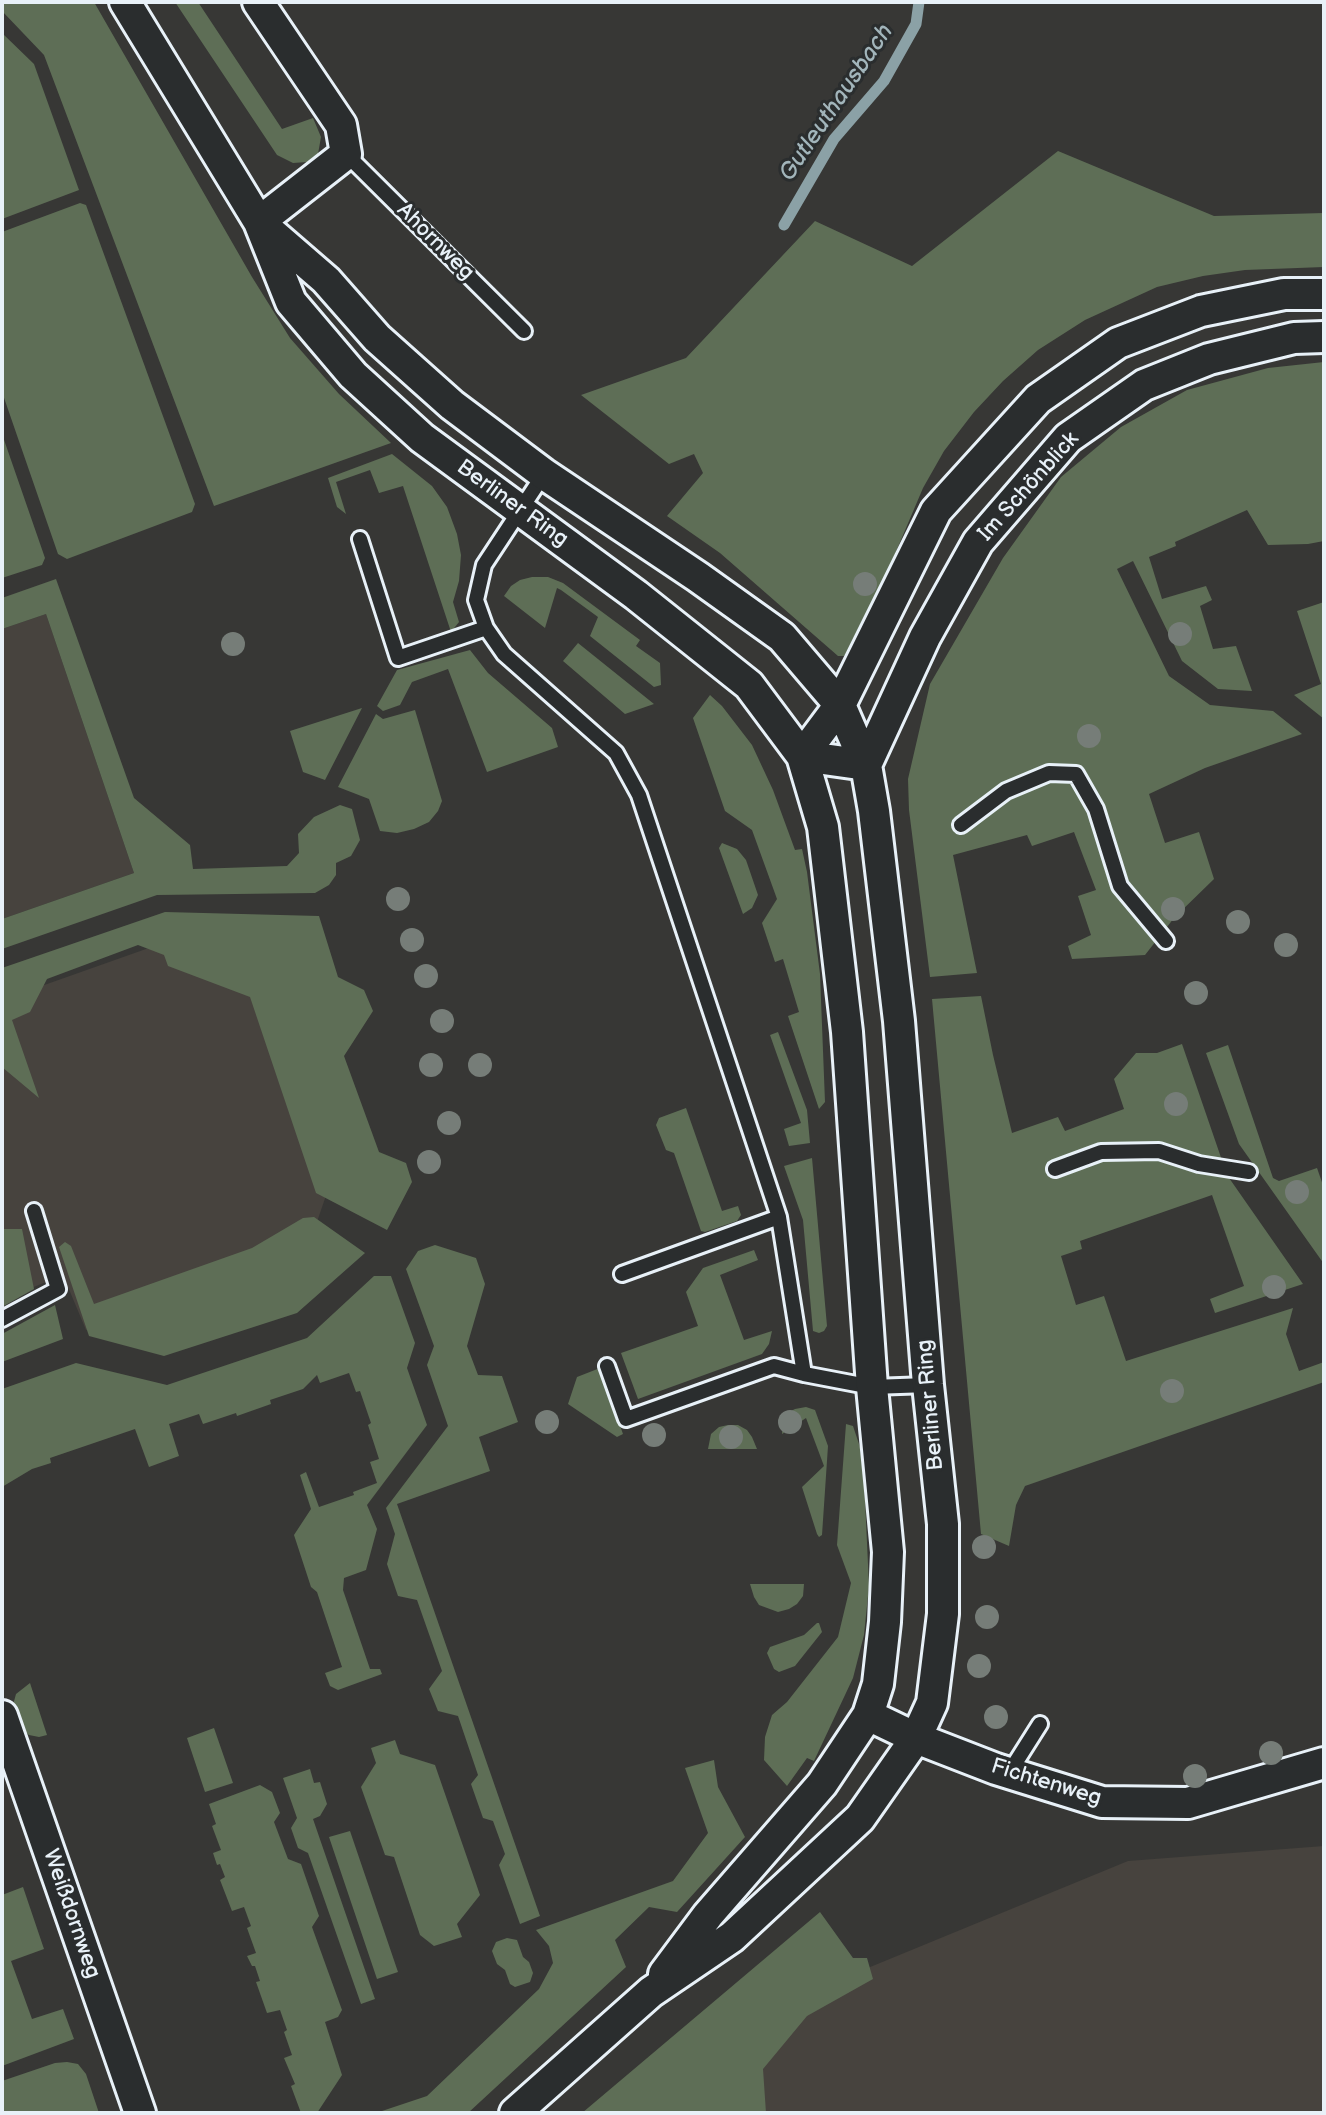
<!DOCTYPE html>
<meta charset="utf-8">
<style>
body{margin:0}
#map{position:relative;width:1326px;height:2115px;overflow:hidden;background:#373735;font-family:"Balsamiq Sans",sans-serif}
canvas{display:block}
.frame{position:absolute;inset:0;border:4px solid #e8f1f8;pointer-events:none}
</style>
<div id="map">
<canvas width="1326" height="2115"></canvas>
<div class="frame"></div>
</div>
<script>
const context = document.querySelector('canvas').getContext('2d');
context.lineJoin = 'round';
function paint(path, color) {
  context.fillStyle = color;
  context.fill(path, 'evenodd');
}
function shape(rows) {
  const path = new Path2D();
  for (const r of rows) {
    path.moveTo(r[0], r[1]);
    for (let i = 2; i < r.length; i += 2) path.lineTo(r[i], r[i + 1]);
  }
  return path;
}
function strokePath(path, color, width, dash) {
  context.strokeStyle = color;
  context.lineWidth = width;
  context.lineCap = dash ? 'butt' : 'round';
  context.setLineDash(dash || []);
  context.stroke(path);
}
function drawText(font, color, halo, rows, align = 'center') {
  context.font = font + ' "Balsamiq Sans",sans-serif';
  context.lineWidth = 6;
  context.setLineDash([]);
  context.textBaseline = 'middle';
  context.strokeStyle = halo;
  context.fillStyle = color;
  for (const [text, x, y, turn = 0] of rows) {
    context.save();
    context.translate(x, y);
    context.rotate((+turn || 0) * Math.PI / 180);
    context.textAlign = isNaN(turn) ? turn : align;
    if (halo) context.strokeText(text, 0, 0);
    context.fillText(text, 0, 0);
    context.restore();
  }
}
paint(shape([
 [46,614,134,873,2,919,2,629],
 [177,938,260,958,333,1175,305,1257,86,1330,63,1275,2,1300,2,1000],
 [1324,1846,1324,2113,721,2113,807,1993,1128,1861]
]), '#47433e');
paint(shape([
 [2,2,94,2,252,277,290,338,339,394,391,443,214,506,44,55,2,11],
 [175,2,198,2,282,129,313,118,321,137,318,154,307,162,293,163,277,155],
 [2,33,34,64,79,190,2,219],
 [1058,151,1214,216,1324,213,1324,267,1245,270,1203,276,1157,287,1085,320,1038,350,1003,381,974,412,944,451,923,488,892,561,847,652,844,656,838,656,720,553,667,516,703,473,694,454,669,464,581,395,686,358,815,221,912,266],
 [80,203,86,205,195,504,192,512,67,559,58,554,2,392,2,232],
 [1324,362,1324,541,1308,544,1268,545,1247,510,1175,542,1176,546,1149,557,1162,599,1206,586,1212,600,1200,606,1213,649,1236,646,1252,691,1218,689,1182,661,1133,561,1117,569,1169,676,1210,705,1273,711,1302,734,1205,768,1149,794,1165,843,1199,832,1214,879,1174,918,1145,955,1072,959,1068,946,1091,935,1078,896,1096,890,1074,832,1032,846,1027,835,953,855,977,973,930,977,909,810,908,779,930,684,1003,558,1061,477,1121,427,1187,390,1268,368],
 [2,434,45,558,42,565,2,578],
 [392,454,432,486,447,507,457,534,461,555,459,581,453,602,459,622,451,632,403,486,379,493,370,470,336,482,346,514,337,507,328,478],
 [532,577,548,577,563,583,640,640,636,646,660,663,661,685,654,687,590,636,598,617,561,590,557,588,545,628,504,596,511,586,520,580],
 [56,579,134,798,190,845,193,869,287,866,299,853,298,834,314,817,340,805,352,809,360,840,351,856,336,863,336,875,329,885,315,893,157,895,2,949,2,919,134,873,46,614,2,629,2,598],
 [1324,602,1324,719,1294,695,1321,684,1297,611],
 [578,643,654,704,625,714,563,661],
 [470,650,488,673,552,728,558,747,487,772,448,669,412,682,400,705,383,711,377,706,397,670],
 [710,695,722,706,752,745,773,790,795,850,802,849,807,872,820,974,825,1102,819,1109,788,1016,799,1012,783,959,775,962,762,923,777,899,752,830,725,811,693,718],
 [362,708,325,780,303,772,290,731],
 [415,710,442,801,438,811,429,822,414,829,397,833,380,831,369,799,338,787,376,714,383,719],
 [722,843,737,849,746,860,758,895,752,908,743,914,719,848],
 [165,912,319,916,338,977,364,990,373,1011,344,1056,379,1152,406,1163,412,1182,387,1230,316,1193,250,997,168,966,164,955,138,945,47,979,30,1012,12,1020,39,1098,2,1067,2,968],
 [981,996,993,1055,1012,1133,1058,1117,1065,1131,1124,1109,1114,1079,1136,1053,1157,1053,1182,1044,1227,1175,1303,1284,1215,1313,1210,1299,1244,1286,1212,1195,1080,1241,1082,1249,1061,1256,1076,1305,1104,1296,1126,1361,1293,1308,1286,1334,1299,1371,1324,1362,1324,1382,1025,1486,1016,1505,1009,1546,981,1534,932,999],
 [778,1032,807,1110,810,1143,789,1146,784,1129,801,1123,770,1035],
 [1228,1045,1273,1178,1279,1181,1317,1168,1324,1188,1324,1264,1239,1144,1206,1053],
 [686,1108,722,1211,738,1206,741,1215,737,1221,705,1232,701,1231,674,1153,666,1150,656,1125,659,1118],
 [812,1158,827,1326,824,1331,819,1333,813,1331,803,1220,784,1166],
 [314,1217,365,1253,297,1313,164,1356,89,1336,59,1247,65,1242,71,1246,94,1304,252,1248,303,1218],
 [2,1229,22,1229,34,1289,2,1307],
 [435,1245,476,1258,485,1284,467,1346,478,1375,502,1376,518,1422,479,1437,490,1471,397,1504,540,1916,520,1924,499,1865,505,1854,493,1821,483,1818,471,1784,478,1775,458,1716,438,1711,429,1689,442,1671,417,1600,398,1596,387,1564,395,1534,386,1508,448,1426,427,1365,434,1346,406,1269,418,1251],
 [754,1250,758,1260,720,1275,744,1340,772,1331,769,1344,762,1354,638,1399,621,1353,698,1326,686,1292,703,1268],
 [374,1276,391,1276,415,1343,407,1368,427,1425,367,1505,377,1529,366,1570,344,1578,343,1590,370,1669,380,1669,382,1674,338,1690,330,1686,325,1673,342,1667,317,1592,311,1587,294,1535,311,1509,300,1475,306,1472,319,1507,354,1495,353,1492,377,1483,370,1462,379,1459,368,1425,371,1423,360,1391,356,1392,349,1373,320,1383,317,1375,303,1389,270,1400,271,1404,237,1416,236,1413,203,1424,199,1414,169,1424,179,1456,149,1467,135,1429,50,1458,51,1463,32,1469,2,1487,2,1389,76,1363,167,1385,307,1338],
 [55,1305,63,1339,2,1362,2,1334],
 [600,1368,623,1434,617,1437,568,1404,577,1377],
 [806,1407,815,1410,828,1446,822,1535,819,1537,817,1534,802,1487,824,1466,806,1418,782,1434,783,1420,787,1413,795,1409],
 [846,1424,853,1426,860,1447,864,1478,869,1586,864,1635,853,1678,814,1761,807,1758,787,1786,764,1760,765,1737,772,1715,787,1702,838,1637,851,1583,837,1545],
 [728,1425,738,1425,747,1430,752,1437,757,1449,708,1449,711,1434,719,1427],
 [750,1584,804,1584,803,1596,797,1604,789,1609,778,1612,759,1605,754,1597],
 [817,1623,819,1623,822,1632,795,1666,779,1672,774,1669,767,1653,770,1647,804,1635],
 [30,1683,47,1735,39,1737,29,1735,20,1728,15,1718,13,1705,16,1694],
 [214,1728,233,1783,205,1792,187,1738],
 [395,1740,400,1754,435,1765,480,1895,457,1924,462,1937,434,1946,420,1935,394,1857,385,1855,361,1787,376,1763,371,1748],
 [714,1760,718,1787,745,1837,677,1912,649,1907,615,1940,626,1967,468,2113,376,2113,427,2096,539,1989,553,1963,549,1946,536,1930,673,1881,708,1833,685,1768],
 [310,1769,314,1783,320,1782,327,1804,320,1816,313,1819,375,1999,361,2004,308,1853,298,1848,291,1828,297,1818,283,1778],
 [260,1785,272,1792,280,1813,274,1822,288,1859,301,1864,319,1916,312,1927,342,2010,338,2017,325,2022,342,2075,317,2113,301,2113,291,2086,295,2084,284,2058,292,2055,284,2032,287,2030,280,2010,267,2013,256,1982,260,1981,255,1966,252,1966,247,1956,256,1953,247,1928,251,1926,244,1907,232,1911,220,1880,225,1877,220,1864,217,1865,213,1853,221,1850,212,1826,216,1824,209,1804],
 [350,1831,398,1972,377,1979,329,1837],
 [23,1887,44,1949,11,1961,32,2019,63,2009,74,2039,2,2066,2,1895],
 [820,1912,853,1958,867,1958,873,1979,807,2016,763,2069,766,2113,582,2113],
 [507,1938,517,1940,523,1957,529,1962,533,1973,530,1982,515,1987,510,1984,505,1970,497,1964,492,1951,496,1942],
 [67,2062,78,2064,86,2074,99,2113,2,2113,2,2081,55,2063]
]), '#5e6e56');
strokePath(shape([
 [784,225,834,139,884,81,916,24,919,2]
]), '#8ba1a6', 11);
const lane = shape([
 [346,154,524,331],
 [544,474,484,565,476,600,486,628,504,654,616,753,639,795,779,1217,804,1374,872,1387,928,1385],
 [360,539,398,658,486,628],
 [961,825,1006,791,1049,773,1076,774,1096,809,1120,886,1166,941],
 [1055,1169,1101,1152,1159,1151,1199,1164,1249,1172],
 [622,1274,779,1217],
 [2,1319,58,1289,34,1211],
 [607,1366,626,1419,774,1366,804,1374],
 [1009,1773,1040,1724]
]);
const street = shape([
 [125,2,259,222,291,302,353,375,422,438,636,595,749,685,802,756,823,827,847,1032,872,1387,888,1552,885,1622,878,1684,868,1715,822,1784,708,1915,664,1974],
 [258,2,341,125,346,154,259,222],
 [259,222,326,280,377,338,452,405,544,474,698,577,782,637,840,705,866,765,874,811,899,1021,928,1385,943,1524,943,1614,932,1703,916,1738,860,1818,732,1937,651,1992,515,2113],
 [802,756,840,705,936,511,1038,399,1118,343,1201,311,1284,294,1324,294],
 [802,756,866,765],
 [866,765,925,637,978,542,1068,438,1144,385,1209,359,1294,338,1324,337],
 [868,1715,916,1738,996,1769,1102,1802,1188,1803,1324,1763],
 [2,1716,140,2113]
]);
strokePath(lane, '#e8f1f8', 20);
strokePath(street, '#e8f1f8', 36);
strokePath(lane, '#2a2d2e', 14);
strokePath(street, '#2a2d2e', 30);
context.fillStyle = '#767d78';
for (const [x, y] of [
 [865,584],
 [1180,634],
 [233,644],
 [1089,736],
 [398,899],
 [1173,909],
 [1238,922],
 [412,940],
 [1286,945],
 [426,976],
 [1196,993],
 [442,1021],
 [431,1065],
 [480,1065],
 [1176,1104],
 [449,1123],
 [429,1162],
 [1297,1192],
 [1274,1287],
 [1172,1391],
 [547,1422],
 [790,1422],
 [654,1435],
 [731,1437],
 [984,1547],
 [987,1617],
 [979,1666],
 [996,1717],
 [1271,1753],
 [1195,1776]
]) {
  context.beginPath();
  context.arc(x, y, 12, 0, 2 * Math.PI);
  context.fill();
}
drawText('22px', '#e8f1f8', '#2a2d2e', [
 ["Ahornweg",435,242,45],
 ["Im Schönblick",1029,487,-48],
 ["Berliner Ring",512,504,36],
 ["Berliner Ring",931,1405,-95],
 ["Fichtenweg",1046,1783,17],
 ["Weißdornweg",71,1914,71]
]);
drawText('italic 24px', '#a2b5bb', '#2a2d2e', [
 ["Gutleuthausbach",837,103,-56]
]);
</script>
